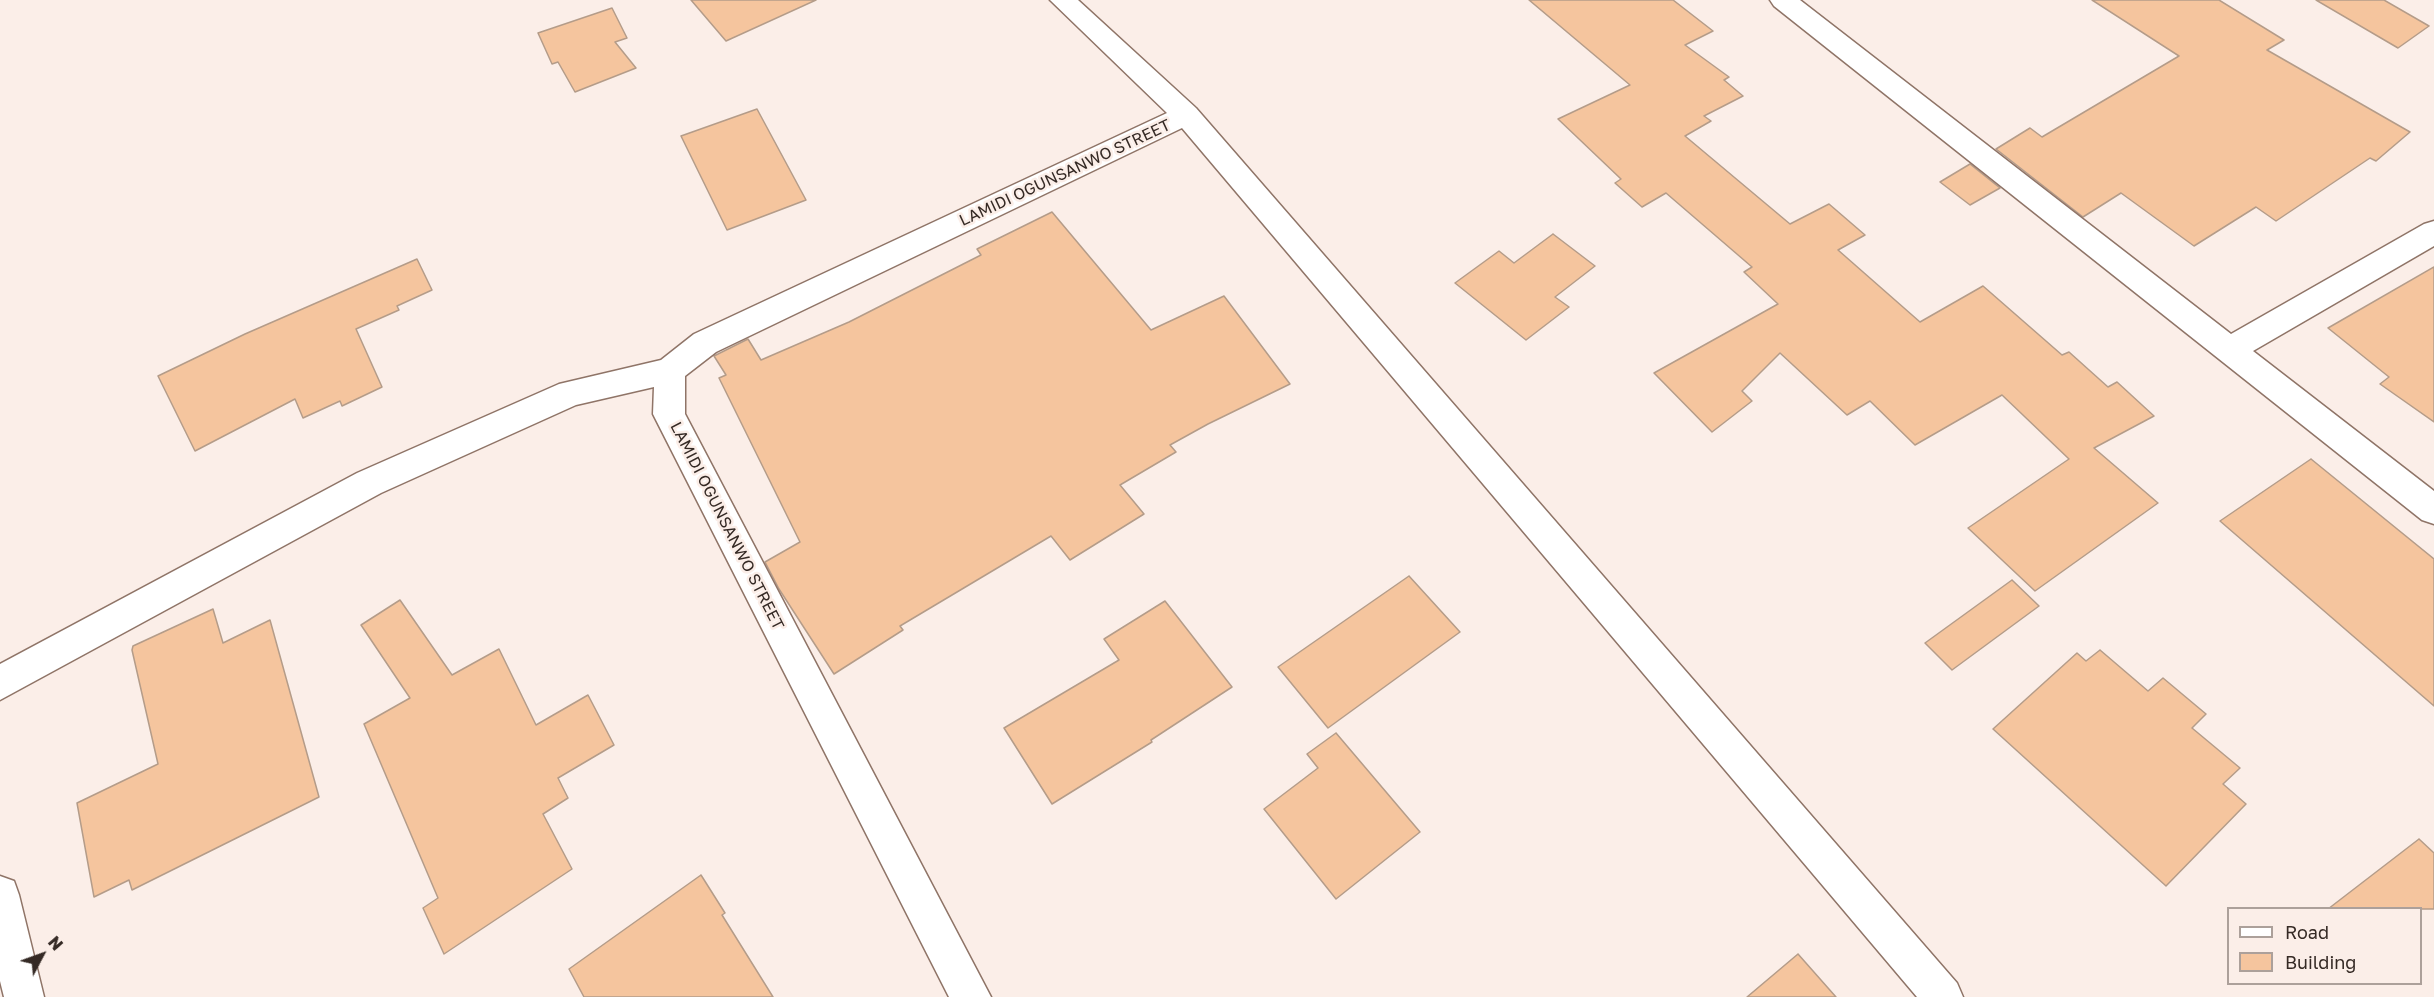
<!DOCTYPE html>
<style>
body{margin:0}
#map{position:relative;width:2434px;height:997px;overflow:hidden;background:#fbeee8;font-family:"Golos Text",sans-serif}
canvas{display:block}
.legend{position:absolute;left:2227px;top:907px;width:195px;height:78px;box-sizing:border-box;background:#fbeee8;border:2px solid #aca09a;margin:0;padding:8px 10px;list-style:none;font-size:18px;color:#352a25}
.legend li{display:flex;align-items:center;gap:12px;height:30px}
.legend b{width:30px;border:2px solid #aca09a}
.north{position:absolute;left:12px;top:925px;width:60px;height:60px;-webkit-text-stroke:4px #fbeee8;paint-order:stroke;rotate:49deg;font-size:16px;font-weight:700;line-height:24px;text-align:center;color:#352a25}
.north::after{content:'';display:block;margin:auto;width:21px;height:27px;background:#352a25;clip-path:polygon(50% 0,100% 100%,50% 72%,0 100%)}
</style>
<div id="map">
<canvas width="2434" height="997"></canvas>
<ul class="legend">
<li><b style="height:8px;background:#fff"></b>Road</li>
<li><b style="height:16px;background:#f5c59e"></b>Building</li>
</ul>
<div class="north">N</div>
</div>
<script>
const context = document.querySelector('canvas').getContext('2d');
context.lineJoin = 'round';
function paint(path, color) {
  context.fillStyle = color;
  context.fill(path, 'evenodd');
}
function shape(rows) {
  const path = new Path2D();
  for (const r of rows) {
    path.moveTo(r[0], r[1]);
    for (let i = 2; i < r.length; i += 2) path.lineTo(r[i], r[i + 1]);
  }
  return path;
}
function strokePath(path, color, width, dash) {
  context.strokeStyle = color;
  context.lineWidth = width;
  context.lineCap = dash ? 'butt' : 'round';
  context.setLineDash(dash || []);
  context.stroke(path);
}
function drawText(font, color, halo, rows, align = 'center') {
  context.font = font + ' "Golos Text",sans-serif';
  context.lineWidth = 5;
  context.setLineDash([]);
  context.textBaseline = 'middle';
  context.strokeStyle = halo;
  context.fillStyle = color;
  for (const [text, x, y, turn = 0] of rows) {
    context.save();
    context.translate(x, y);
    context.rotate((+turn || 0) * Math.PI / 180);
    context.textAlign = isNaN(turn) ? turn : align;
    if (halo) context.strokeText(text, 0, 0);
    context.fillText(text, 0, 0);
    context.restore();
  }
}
const building = shape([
 [691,0,816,0,726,41,691,0],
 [1529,0,1673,0,1713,31,1685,45,1729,77,1724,80,1743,96,1704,116,1711,121,1685,136,1790,224,1829,204,1865,235,1838,250,1920,322,1983,286,2062,355,2069,352,2108,387,2117,382,2154,416,2094,448,2158,503,2035,591,1968,528,2069,459,2002,395,1915,445,1870,401,1847,415,1780,353,1742,391,1752,401,1712,432,1654,373,1778,304,1744,272,1752,267,1666,193,1642,207,1615,183,1621,179,1558,119,1630,85,1529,0],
 [2092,0,2219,0,2284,40,2267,50,2410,132,2376,161,2370,158,2276,221,2256,207,2194,246,2121,193,2083,217,1996,149,2030,128,2042,137,2179,56,2092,0],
 [2316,0,2384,0,2429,26,2398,48,2316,0],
 [612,8,627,38,615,42,636,68,575,92,558,62,552,64,538,33,612,8],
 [757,109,806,200,727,230,681,136,757,109],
 [1970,164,2000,188,1970,205,1940,182,1970,164],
 [1052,212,1151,330,1224,296,1290,384,1208,424,1170,445,1176,452,1120,485,1144,514,1070,560,1051,536,900,626,903,630,834,674,779,589,765,562,800,542,719,378,726,375,714,356,748,339,761,360,849,322,981,255,977,249,1052,212],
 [1553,234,1595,266,1555,297,1569,307,1526,340,1455,283,1499,251,1514,263,1553,234],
 [417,259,432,290,397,306,399,310,356,329,382,387,342,406,340,401,303,418,295,399,195,451,158,376,245,334,417,259],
 [2434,267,2434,422,2380,384,2389,377,2328,328,2434,267],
 [2311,459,2434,559,2434,706,2220,521,2311,459],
 [1409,576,1460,632,1328,728,1278,667,1409,576],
 [2012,580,2039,606,1952,670,1925,643,2012,580],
 [400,600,452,675,499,649,536,725,588,695,614,745,558,778,568,798,543,814,572,869,444,954,423,908,438,898,364,724,410,698,361,625,400,600],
 [1165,601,1232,687,1151,740,1152,742,1052,804,1004,728,1119,660,1104,639,1165,601],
 [213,609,223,643,270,620,319,797,132,890,129,880,94,897,77,803,158,764,132,650,133,646,213,609],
 [2100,650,2148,691,2163,678,2206,714,2192,728,2240,768,2223,784,2246,804,2166,886,1993,729,2077,653,2086,661,2100,650],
 [1336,733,1420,832,1336,899,1264,809,1318,768,1307,754,1336,733],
 [2419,839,2434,853,2434,909,2328,909,2419,839],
 [701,875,725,913,722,915,773,997,584,997,569,969,701,875],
 [1798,954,1836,997,1747,997,1798,954]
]);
paint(building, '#f5c59e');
strokePath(building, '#b49c89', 1.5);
const minor = shape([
 [1050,0,1078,0,1196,108,1957,983,1963,997,1917,997,1182,128,716,352,685,376,685,414,991,997,949,997,653,414,654,387,576,405,381,493,0,700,0,664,357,473,559,384,661,360,694,334,1167,113,1050,0],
 [1770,0,1800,0,2231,334,2424,224,2434,221,2434,246,2253,351,2434,491,2434,524,2422,520,1774,6,1770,0],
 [0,876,14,881,19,895,44,997,4,997,0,981,0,876]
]);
strokePath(minor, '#8f7467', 3);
paint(minor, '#fff');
drawText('16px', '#352a25', '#fbeee8', [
 ["LAMIDI OGUNSANWO STREET",1065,173,-25],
 ["LAMIDI OGUNSANWO STREET",727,526,63]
]);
</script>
